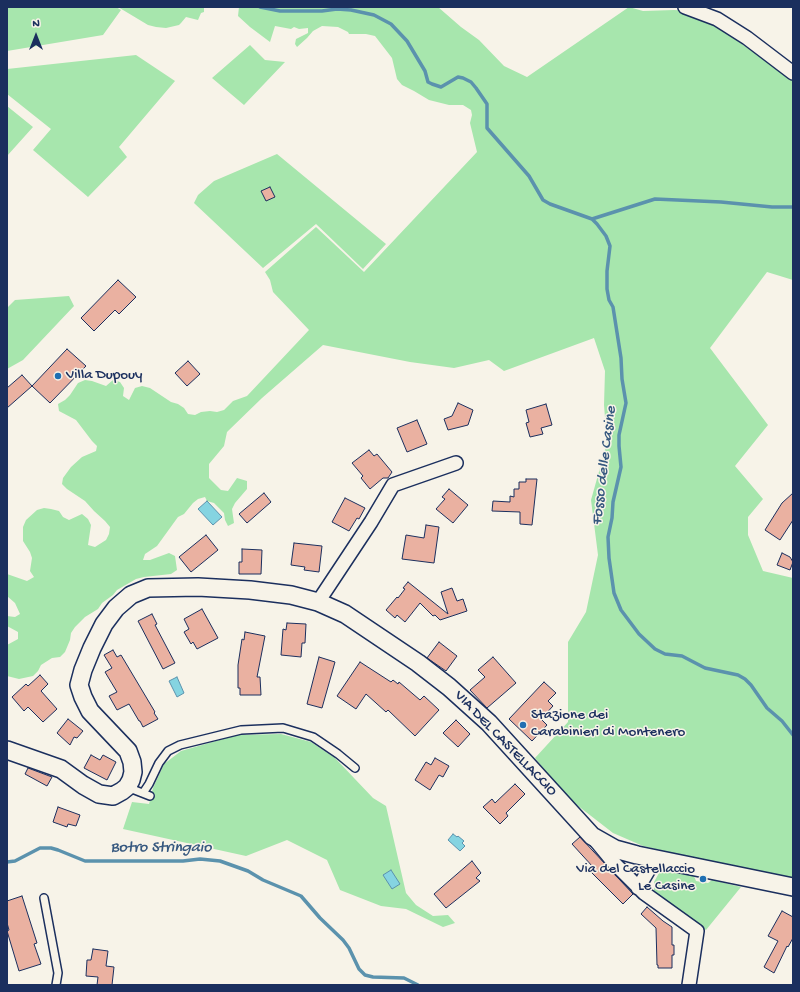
<!DOCTYPE html>
<style>
body{margin:0}
#map{position:relative;width:800px;height:992px;overflow:hidden;background:#f7f3e8;font-family:"Gochi Hand",sans-serif}
canvas{display:block}
.frame{position:absolute;inset:0;border:8px solid #1b2f5e;pointer-events:none}
.north{position:absolute;left:16px;top:16px;width:40px;height:40px;-webkit-text-stroke:3px #f7f3e8;paint-order:stroke;rotate:0deg;font-size:11px;font-weight:700;line-height:16px;text-align:center;color:#1b2f5e}
.north::after{content:'';display:block;margin:auto;width:14px;height:18px;background:#1b2f5e;clip-path:polygon(50% 0,100% 100%,50% 72%,0 100%)}
</style>
<div id="map">
<canvas width="800" height="992"></canvas>
<div class="frame"></div>
<div class="north">N</div>
</div>
<script>
const context = document.querySelector('canvas').getContext('2d');
context.lineJoin = 'round';
function paint(path, color) {
  context.fillStyle = color;
  context.fill(path, 'evenodd');
}
function shape(rows) {
  const path = new Path2D();
  for (const r of rows) {
    path.moveTo(r[0], r[1]);
    for (let i = 2; i < r.length; i += 2) path.lineTo(r[i], r[i + 1]);
  }
  return path;
}
function strokePath(path, color, width, dash) {
  context.strokeStyle = color;
  context.lineWidth = width;
  context.lineCap = dash ? 'butt' : 'round';
  context.setLineDash(dash || []);
  context.stroke(path);
}
function drawText(font, color, halo, rows, align = 'center') {
  context.font = font + ' "Gochi Hand",sans-serif';
  context.lineWidth = 3;
  context.setLineDash([]);
  context.textBaseline = 'middle';
  context.strokeStyle = halo;
  context.fillStyle = color;
  for (const [text, x, y, turn = 0] of rows) {
    context.save();
    context.translate(x, y);
    context.rotate((+turn || 0) * Math.PI / 180);
    context.textAlign = isNaN(turn) ? turn : align;
    if (halo) context.strokeText(text, 0, 0);
    context.fillText(text, 0, 0);
    context.restore();
  }
}
paint(shape([
 [7,7,116,7,121,10,103,35,7,51],
 [118,7,204,7,204,12,201,13,198,20,186,17,181,23,179,25,166,28,156,27,148,25],
 [239,7,438,7,461,27,479,40,504,66,527,77,629,7,643,11,674,10,691,11,712,23,793,80,793,280,767,272,710,348,768,425,735,466,763,499,748,517,748,535,763,571,793,578,793,879,745,870,643,846,613,833,564,795,535,758,568,722,568,642,586,612,598,555,591,500,607,443,604,405,605,371,594,338,504,371,489,360,454,368,410,362,323,345,262,398,227,432,224,446,209,464,209,478,221,490,228,491,237,478,247,481,247,489,235,503,232,509,234,523,228,526,225,520,224,513,214,503,207,501,205,497,198,499,193,503,184,514,178,517,157,546,145,554,143,560,150,560,169,553,175,556,177,570,171,574,144,577,136,579,117,590,113,595,102,603,98,609,85,617,75,627,71,633,70,640,65,652,60,657,52,658,41,665,38,671,33,676,19,679,7,676,7,645,18,639,18,632,7,626,7,616,15,617,20,614,15,603,7,596,7,574,27,581,34,577,30,571,32,558,30,552,23,541,23,527,26,520,37,510,44,508,51,509,59,511,63,517,69,520,82,514,88,519,91,525,88,545,95,547,106,540,109,534,110,527,105,521,94,511,85,501,67,489,62,484,63,478,71,467,82,457,96,451,97,446,92,441,76,420,59,411,58,404,65,400,70,395,78,383,85,380,92,381,106,386,113,380,120,382,124,388,123,396,129,400,135,388,142,386,150,388,171,402,178,404,184,408,188,414,195,415,201,412,210,411,217,412,224,410,233,401,247,396,309,330,273,292,270,280,265,272,316,227,364,272,477,152,470,123,472,115,471,110,463,105,449,105,429,100,414,91,402,85,397,79,392,58,375,36,366,34,349,34,348,32,338,27,322,26,313,31,307,38,297,47,295,44,296,39,308,33,308,28,299,29,294,27,291,29,275,26,270,42,250,27,238,16],
 [250,45,265,60,285,62,244,105,212,78],
 [136,55,175,81,119,147,127,157,88,197,33,150,51,129,7,94,7,69],
 [7,106,33,127,7,156],
 [277,154,386,244,363,269,316,224,263,268,194,203,198,195,214,181],
 [69,296,74,306,23,360,7,369,7,308,15,300],
 [281,734,311,742,335,758,373,798,386,806,406,893,416,905,433,916,448,915,455,923,443,927,406,909,381,906,340,890,327,860,287,840,246,856,123,829,132,802,149,804,153,788,164,764,181,751,237,735],
 [670,871,694,876,696,881,708,883,712,880,741,887,706,930,660,899,654,892,654,882,659,873]
]), '#a7e6ad');
const water = shape([
 [207,501,222,517,213,525,198,509,207,501],
 [177,677,184,693,177,697,169,681,177,677],
 [453,834,457,837,458,836,464,841,462,843,465,846,460,851,448,840,453,834],
 [391,870,400,884,392,889,383,875,391,870]
]);
paint(water, '#85d4e1');
strokePath(water, '#5b92ad', 1);
strokePath(shape([
 [260,7,280,11,322,11,337,9,351,10,374,15,391,24,407,41,425,71,428,82,432,84,441,87,458,77,463,78,471,82,476,88,487,104,487,128,529,176,543,200,550,204,592,219,597,224,606,236,610,246,607,271,607,289,609,300,613,307,621,358,622,379,626,403,619,435,619,446,621,467,613,502,612,518,608,537,609,558,614,593,621,610,639,634,655,649,665,654,682,656,705,668,738,675,745,679,751,685,767,708,782,721,793,735],
 [592,219,655,199,721,202,772,207,793,207],
 [7,862,15,861,40,848,51,848,58,850,85,861,183,861,200,859,220,861,248,871,263,880,301,896,320,918,343,940,349,948,359,969,365,975,373,977,404,978,418,985]
]), '#5b92ad', 3.5);
const building = shape([
 [270,187,275,197,266,201,261,191,270,187],
 [118,280,136,297,119,314,115,310,94,331,81,318,118,280],
 [67,349,86,366,50,403,32,386,67,349],
 [188,361,200,374,187,386,175,373,188,361],
 [22,375,32,386,7,408,7,388,22,375],
 [458,403,473,410,468,425,448,430,444,419,452,416,458,403],
 [546,404,552,425,541,428,543,434,530,437,526,423,529,422,526,410,546,404],
 [417,420,427,444,407,452,397,428,417,420],
 [369,450,374,456,377,454,392,472,388,478,383,478,370,489,361,478,363,476,352,463,369,450],
 [526,479,537,479,532,525,520,524,520,512,492,511,493,501,510,502,510,496,514,497,514,489,519,489,519,482,526,482,526,479],
 [449,489,468,505,453,523,436,509,445,499,442,497,449,489],
 [264,493,271,502,247,523,239,514,264,493],
 [793,493,793,520,780,540,765,530,782,503,793,493],
 [345,498,365,508,359,519,357,518,349,531,332,522,345,498],
 [426,525,439,527,434,563,402,559,406,535,424,538,426,525],
 [206,535,218,550,191,572,179,557,206,535],
 [294,543,322,546,319,572,304,570,305,567,291,565,294,543],
 [242,549,262,550,261,574,239,574,239,562,242,562,242,549],
 [782,553,790,557,793,562,790,570,777,565,782,553],
 [408,582,448,614,441,592,452,588,457,601,463,599,467,611,440,620,435,615,433,616,420,603,405,622,397,615,395,618,386,610,397,597,398,598,405,589,403,588,408,582],
 [202,609,218,638,197,649,193,642,191,644,184,632,189,629,184,619,202,609],
 [152,614,157,624,155,625,175,663,163,669,138,621,152,614],
 [287,623,306,624,305,643,302,643,301,657,281,655,283,629,286,630,287,623],
 [245,632,265,636,257,677,260,677,261,695,240,695,240,688,238,688,238,665,242,639,244,640,245,632],
 [439,642,457,656,446,671,427,658,439,642],
 [113,650,117,657,121,655,155,712,154,713,158,719,143,727,140,721,139,721,129,704,117,710,109,696,117,692,105,672,112,668,104,655,113,650],
 [319,657,335,662,322,708,307,704,319,657],
 [493,657,516,683,487,708,470,690,485,677,478,670,493,657],
 [360,662,391,682,393,680,398,684,399,682,420,700,424,696,439,710,415,736,388,710,386,712,366,694,356,709,337,696,360,662],
 [40,675,48,684,41,691,57,709,43,722,28,707,24,711,12,697,26,684,28,686,40,675],
 [544,682,556,693,548,701,553,706,541,719,547,725,532,741,509,719,544,682],
 [68,719,83,731,77,738,74,737,70,745,57,733,68,719],
 [456,720,470,734,458,747,443,733,456,720],
 [91,755,100,760,103,755,116,762,107,780,84,768,91,755],
 [435,758,449,766,443,777,439,775,430,790,415,780,426,762,431,765,435,758],
 [28,768,52,777,47,786,25,774,28,768],
 [515,784,525,794,506,813,508,816,500,824,483,807,492,799,495,803,515,784],
 [58,807,80,815,76,826,68,824,67,827,53,822,58,807],
 [580,837,633,894,623,904,589,870,593,867,572,844,580,837],
 [472,861,481,873,476,878,480,881,446,908,434,894,472,861],
 [22,896,37,943,34,944,41,964,19,971,7,931,9,930,7,923,7,901,22,896],
 [647,907,663,921,672,927,672,945,674,945,674,955,672,955,672,968,658,968,658,965,657,965,656,928,641,914,647,907],
 [782,911,793,917,793,938,788,947,787,946,774,973,764,967,778,941,768,936,782,911],
 [93,949,108,951,106,966,114,967,112,985,97,985,98,977,86,976,87,960,91,960,93,949]
]);
paint(building, '#eab1a1');
strokePath(building, '#1b2f5e', 1);
const service = shape([
 [127,787,150,796],
 [143,793,149,784,159,763,168,751,180,745,241,730,283,728,313,737,338,754,355,768],
 [44,898,58,973,56,985]
]);
const minor = shape([
 [685,7,717,19,747,38,793,73],
 [318,602,371,522,393,485,456,463],
 [596,841,615,864,644,893,697,931,689,985],
 [638,888,655,859]
]);
const tertiary = shape([
 [7,750,61,769,83,785,99,794,113,796,122,791,127,787,131,780,133,772,132,762,128,751,90,711,83,697,79,685,83,670,92,648,104,624,116,608,131,595,148,588,198,587,250,590,291,595,318,602,345,614,418,663,449,687,489,723,592,836,615,849,637,855,793,887]
]);
strokePath(service, '#1b2f5e', 10);
strokePath(minor, '#1b2f5e', 16);
strokePath(tertiary, '#1b2f5e', 20);
strokePath(service, '#f7f3e8', 7);
strokePath(minor, '#f7f3e8', 13);
strokePath(tertiary, '#f7f3e8', 17);
for (const [x, y, r, color] of [
 [58,376,4,"#1f6fb2"],
 [523,725,4,"#1f6fb2"],
 [703,879,4,"#1f6fb2"]
]) {
  const dot = new Path2D();
  dot.arc(x, y, r, 0, 2 * Math.PI);
  context.fillStyle = color;
  context.fill(dot);
  strokePath(dot, '#f7f3e8', 1.5);
}
drawText('15px', '#1b2f5e', '#f7f3e8', [
 ["Villa Dupouy",66,376],
 ["Stazione dei",531,716],
 ["Carabinieri di Montenero",531,733],
 ["Via del Castellaccio",695,870,"right"],
 ["Le Casine",695,887,"right"]
], 'left');
drawText('15px', '#1b2f5e', '#f7f3e8', [
 ["VIA DEL CASTELLACCIO",505,744,46]
]);
drawText('italic 16px', '#36587f', '#f7f3e8', [
 ["Fosso delle Casine",605,466,-83],
 ["Botro Stringaio",161,849]
]);
</script>
